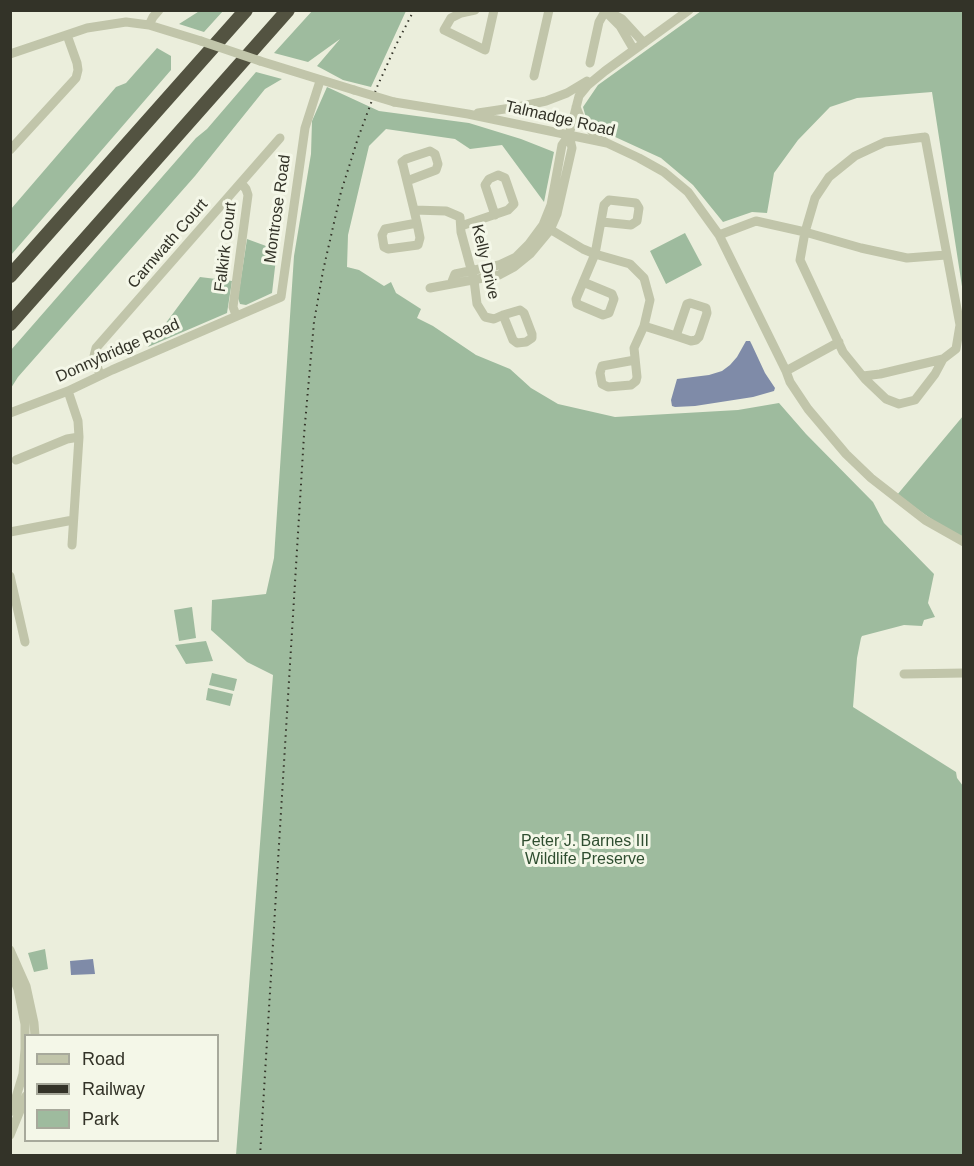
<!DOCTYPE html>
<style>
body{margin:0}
#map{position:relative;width:974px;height:1166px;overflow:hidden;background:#ebeedc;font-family:Helvetica,sans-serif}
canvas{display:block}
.frame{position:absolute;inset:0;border:12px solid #333328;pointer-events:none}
.legend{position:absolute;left:24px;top:1034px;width:195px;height:108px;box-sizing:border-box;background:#f4f7e8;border:2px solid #a7a99b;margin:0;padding:8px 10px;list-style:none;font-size:18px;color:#333328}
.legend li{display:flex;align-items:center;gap:12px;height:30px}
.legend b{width:30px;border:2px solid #a7a99b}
</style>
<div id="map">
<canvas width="974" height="1166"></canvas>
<div class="frame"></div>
<ul class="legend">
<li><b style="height:8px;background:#c1c5aa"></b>Road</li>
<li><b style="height:8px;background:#333328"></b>Railway</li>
<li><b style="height:16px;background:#9ebb9e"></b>Park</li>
</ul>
</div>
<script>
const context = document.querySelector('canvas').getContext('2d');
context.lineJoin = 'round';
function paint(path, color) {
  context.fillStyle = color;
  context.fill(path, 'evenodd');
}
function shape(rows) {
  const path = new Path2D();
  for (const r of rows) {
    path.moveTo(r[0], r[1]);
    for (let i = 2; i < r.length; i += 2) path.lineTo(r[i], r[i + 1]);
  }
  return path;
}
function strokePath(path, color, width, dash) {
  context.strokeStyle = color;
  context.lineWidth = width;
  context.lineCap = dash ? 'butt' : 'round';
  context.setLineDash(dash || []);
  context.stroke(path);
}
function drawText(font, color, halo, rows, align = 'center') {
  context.font = font + ' Helvetica,sans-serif';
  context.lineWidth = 6;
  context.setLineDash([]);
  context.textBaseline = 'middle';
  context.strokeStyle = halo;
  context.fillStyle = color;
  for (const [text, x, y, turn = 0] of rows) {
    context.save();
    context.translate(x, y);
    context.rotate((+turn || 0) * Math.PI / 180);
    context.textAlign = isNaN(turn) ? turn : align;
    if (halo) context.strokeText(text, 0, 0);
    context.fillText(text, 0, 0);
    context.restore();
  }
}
paint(shape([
 [201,10,223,11,204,32,179,24],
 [313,10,406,11,371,87,343,80,317,66,340,39,308,62,274,53],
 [701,11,963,11,963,293,932,92,857,98,830,107,798,140,774,173,767,213,752,212,723,222,693,185,661,158,613,136,589,129,583,107,598,85],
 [157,48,171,56,171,70,11,255,11,209,116,87,126,83],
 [256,72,282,79,265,89,195,176,18,377,11,388,11,350,176,161,196,138,207,129],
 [327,87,379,111,469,123,521,139,554,152,544,202,502,145,470,149,455,139,386,129,369,146,348,235,347,267,359,270,384,286,391,282,396,293,421,309,417,318,433,326,476,355,510,369,531,388,558,404,615,417,738,410,779,403,806,434,873,502,884,523,934,574,928,603,935,617,924,620,922,626,904,625,862,636,861,638,857,658,853,707,956,772,957,778,963,786,963,1155,236,1155,273,675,247,662,211,630,212,600,266,594,274,558,294,256,311,154,312,121],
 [685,233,702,265,666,284,650,251],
 [247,239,277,250,272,293,246,305,240,304,238,298],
 [200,277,232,281,227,313,148,347],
 [963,416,963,539,950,532,897,495],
 [192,607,196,638,179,641,174,610],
 [206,641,213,661,186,664,175,645],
 [212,673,237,679,234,691,209,685],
 [208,688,233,694,230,706,206,700],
 [45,949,48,969,34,972,28,953]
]), '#9ebb9e');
paint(shape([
 [746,341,750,341,752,345,765,373,775,388,774,391,753,397,695,406,675,407,672,406,671,400,677,379,709,375,722,371,730,365,737,357],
 [93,959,95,974,71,975,70,961]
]), '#7f8ba8');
strokePath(shape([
 [475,10,461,13,451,18,444,30,485,50,494,10],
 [605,10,622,19,644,43],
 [609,15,620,26,634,50],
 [149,25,153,17,159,10],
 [10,54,87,28,126,22,149,25,201,41],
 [260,61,354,90],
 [590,63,599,22,606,10],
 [534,76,549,10],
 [394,102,468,114,607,143,639,158,664,172,688,192,719,235,786,371,790,382,808,409,846,454,871,478,925,520,964,542],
 [576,107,580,117,586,126,605,142],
 [478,113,518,107,546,101,567,93,587,81],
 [925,137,960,325,956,349,943,359,935,374,915,400,899,404,886,399,865,379,843,352,800,260,805,232,815,198,829,177,855,156,885,142,925,137],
 [10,150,76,78,78,70,77,63,67,35],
 [407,181,436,170,438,164,435,154,430,151,406,159,402,162,403,165,414,210,446,211,460,217,461,232,474,280,477,304,485,317,494,319,503,315,520,310,524,313,532,334,532,338,526,342,517,343,513,340,503,315],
 [414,210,417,223,420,238,418,245,388,249,384,247,382,235,385,229,417,223],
 [543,225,583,249,595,254,630,264,644,278,650,300,644,326,634,348,637,377,636,381,631,385,608,387,602,384,600,373,602,366,635,360],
 [461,226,508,210,514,204,505,178,498,175,489,179,485,185,495,215],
 [719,235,756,221,805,232,861,248,907,258,946,255],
 [583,282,612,294,614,299,609,313,603,315,577,304,576,299,595,254,604,205,609,200,636,203,639,208,637,221,631,225,602,222],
 [451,284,455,274,499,265,516,257,529,244,543,225,551,205,562,145,569,135,579,96,588,85,605,71,689,10],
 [430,288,499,275,514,267,530,254,550,230,557,214,572,148,569,135],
 [236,315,233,307,248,195,246,189,241,183],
 [644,326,676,336,691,341,696,340,699,337,707,313,706,308,690,303,687,304,676,336],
 [786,371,839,342],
 [100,375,94,356,96,348,280,138],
 [863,376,880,374,943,359],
 [68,391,78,421,79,437,72,545],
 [10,413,68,391,112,370,281,297,305,128,320,81],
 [16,460,67,439,79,437],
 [10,532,73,520],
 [10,576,25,642],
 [904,674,964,673],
 [10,950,26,986,34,1023,35,1036],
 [10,970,18,989,25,1024,25,1049,23,1074,14,1104,10,1112],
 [10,1135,26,1096]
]), '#c1c5aa', 9);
strokePath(shape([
 [10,276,246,10],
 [10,324,288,10]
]), '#535341', 14);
strokePath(shape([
 [260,1156,304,435,314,322,323,271,341,192,358,138,377,87,397,43,414,10]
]), '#333328', 2, [1.5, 4.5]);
strokePath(shape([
 [201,41,260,61],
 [354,90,394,102]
]), '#c1c5aa', 9);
drawText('16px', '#333328', '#f4f7e8', [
 ["Talmadge Road",560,119,13],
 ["Montrose Road",278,209,-82],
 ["Carnwath Court",168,244,-49],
 ["Falkirk Court",226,247,-83],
 ["Kelly Drive",485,262,77],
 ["Donnybridge Road",118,351,-24]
]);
drawText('16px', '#2f4e30', '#f4f7e8', [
 ["Peter J. Barnes III",585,842],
 ["Wildlife Preserve",585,860]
]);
</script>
